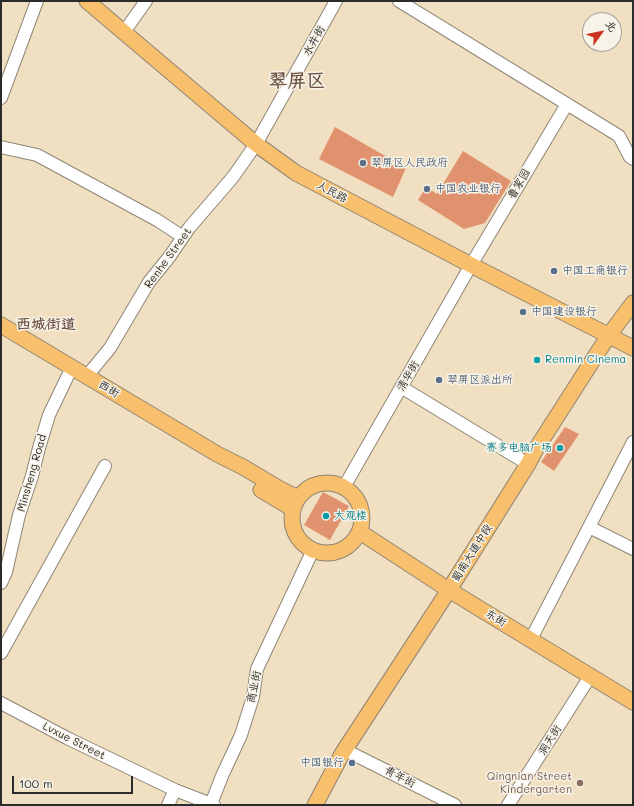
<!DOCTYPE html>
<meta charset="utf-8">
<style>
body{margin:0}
#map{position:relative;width:634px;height:806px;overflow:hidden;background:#f1dfc1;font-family:Mali,"LXGW WenKai TC",sans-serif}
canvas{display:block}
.frame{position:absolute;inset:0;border:2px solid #2b2b2b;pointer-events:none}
.north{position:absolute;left:582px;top:12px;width:40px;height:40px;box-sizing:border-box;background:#f7f3e8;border:1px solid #a5a39c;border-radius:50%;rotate:57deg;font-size:11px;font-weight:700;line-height:16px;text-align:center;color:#2b2b2b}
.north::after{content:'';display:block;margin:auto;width:14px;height:18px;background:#c8321e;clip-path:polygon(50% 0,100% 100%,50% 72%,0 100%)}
.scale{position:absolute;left:12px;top:776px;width:121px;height:18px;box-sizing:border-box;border:2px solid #2b2b2b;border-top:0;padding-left:5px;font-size:12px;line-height:14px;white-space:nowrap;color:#2b2b2b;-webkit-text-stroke:3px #f7f3e8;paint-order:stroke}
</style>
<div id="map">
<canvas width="634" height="806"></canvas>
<div class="frame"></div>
<div class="north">北</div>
<div class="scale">100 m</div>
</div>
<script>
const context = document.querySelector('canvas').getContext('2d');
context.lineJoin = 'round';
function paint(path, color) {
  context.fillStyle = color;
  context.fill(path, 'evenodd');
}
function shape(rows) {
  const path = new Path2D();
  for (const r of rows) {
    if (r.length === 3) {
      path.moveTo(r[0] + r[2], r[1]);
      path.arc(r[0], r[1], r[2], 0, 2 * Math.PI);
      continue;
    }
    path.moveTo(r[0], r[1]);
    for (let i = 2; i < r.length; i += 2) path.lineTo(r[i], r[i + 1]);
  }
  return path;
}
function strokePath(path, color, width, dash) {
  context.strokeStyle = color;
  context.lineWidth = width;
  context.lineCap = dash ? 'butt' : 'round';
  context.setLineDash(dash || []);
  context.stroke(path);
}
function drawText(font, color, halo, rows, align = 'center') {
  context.font = font + ' Mali,"LXGW WenKai TC",sans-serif';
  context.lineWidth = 3;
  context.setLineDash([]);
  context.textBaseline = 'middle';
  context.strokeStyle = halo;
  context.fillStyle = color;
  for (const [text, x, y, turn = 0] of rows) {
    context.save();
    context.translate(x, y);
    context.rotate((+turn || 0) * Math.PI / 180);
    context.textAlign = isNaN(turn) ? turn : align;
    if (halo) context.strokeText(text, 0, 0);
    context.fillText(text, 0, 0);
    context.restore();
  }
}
paint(shape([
 [335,127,406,168,393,197,319,159],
 [463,151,511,181,485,223,464,229,418,200,426,187,437,194],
 [565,427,579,434,554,471,541,462],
 [323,492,349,506,330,540,304,525]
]), '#e0926e');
const minor = shape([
 [399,1,619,136,630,157,633,159],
 [124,32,146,1],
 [1,98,37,1],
 [1,147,37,155,157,220,183,237],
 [87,376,110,348,149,282,170,256,189,228,233,177,256,144,336,1],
 [401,387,528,464],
 [344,487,471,265,567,104],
 [589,527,633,549],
 [1,583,6,572,19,515,32,476,39,448,49,415,72,367],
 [531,639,633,442],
 [1,653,105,466],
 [1,703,67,738,175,790,214,805],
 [345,750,455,805],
 [211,804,222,776,241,735,253,697,257,669,313,550],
 [168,805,175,790],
 [508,805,591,675]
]);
const major = shape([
 [87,1,256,144,296,173,471,265,633,348],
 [1,325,217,454,243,467,280,489,298,498],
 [327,518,35],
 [261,490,293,509],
 [360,532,449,590,633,702],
 [315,805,342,754,449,590,528,464,536,449,609,335,633,303]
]);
strokePath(minor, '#8e8576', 14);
strokePath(major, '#8e8576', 17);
strokePath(minor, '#fff', 12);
strokePath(major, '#f8bf6c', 15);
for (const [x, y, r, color] of [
 [363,163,4,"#5c6f8a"],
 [427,189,4,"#5c6f8a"],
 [554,271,4,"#5c6f8a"],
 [523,312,4,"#5c6f8a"],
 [537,360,4,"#0f9aa8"],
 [439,380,4,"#5c6f8a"],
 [560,448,4,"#0f9aa8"],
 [326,516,4,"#0f9aa8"],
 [352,763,4,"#5c6f8a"],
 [580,783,4,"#8d6e63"]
]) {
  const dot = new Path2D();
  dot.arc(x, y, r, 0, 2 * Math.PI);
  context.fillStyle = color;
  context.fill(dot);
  strokePath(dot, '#f7f3e8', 1.5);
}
drawText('11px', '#2b2b2b', '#f7f3e8', [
 ["水井街",314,41,-61],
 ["鲁家园",519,184,-59],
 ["人民路",332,192,28],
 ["Renhe Street",168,258,-54],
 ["清华街",408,376,-60],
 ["西街",109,389,31],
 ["Minsheng Road",32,473,-74],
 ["蜀南大道中段",472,553,-58],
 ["东街",496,618,31],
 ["商业街",254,687,-78],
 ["洞天街",550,740,-58],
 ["Lvxue Street",74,741,27],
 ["青年街",400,777,27]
]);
drawText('11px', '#4e5e75', '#f7f3e8', [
 ["翠屏区人民政府",371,163],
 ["中国农业银行",435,189],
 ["中国工商银行",562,271],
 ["中国建设银行",531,312],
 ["翠屏区派出所",447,380],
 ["中国银行",344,763,"right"]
], 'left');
drawText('11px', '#0d838f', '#f7f3e8', [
 ["Renmin Cinema",545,360],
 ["赛多电脑广场",552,448,"right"],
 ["大观楼",334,516]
], 'left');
drawText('11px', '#785e54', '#f7f3e8', [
 ["Qingnian Street",572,777],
 ["Kindergarten",572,790]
], 'right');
drawText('bold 15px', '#6a4f42', '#f7f3e8', [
 ["西城街道",46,324]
]);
drawText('bold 19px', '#6a4f42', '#f7f3e8', [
 ["翠屏区",297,81]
]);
</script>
